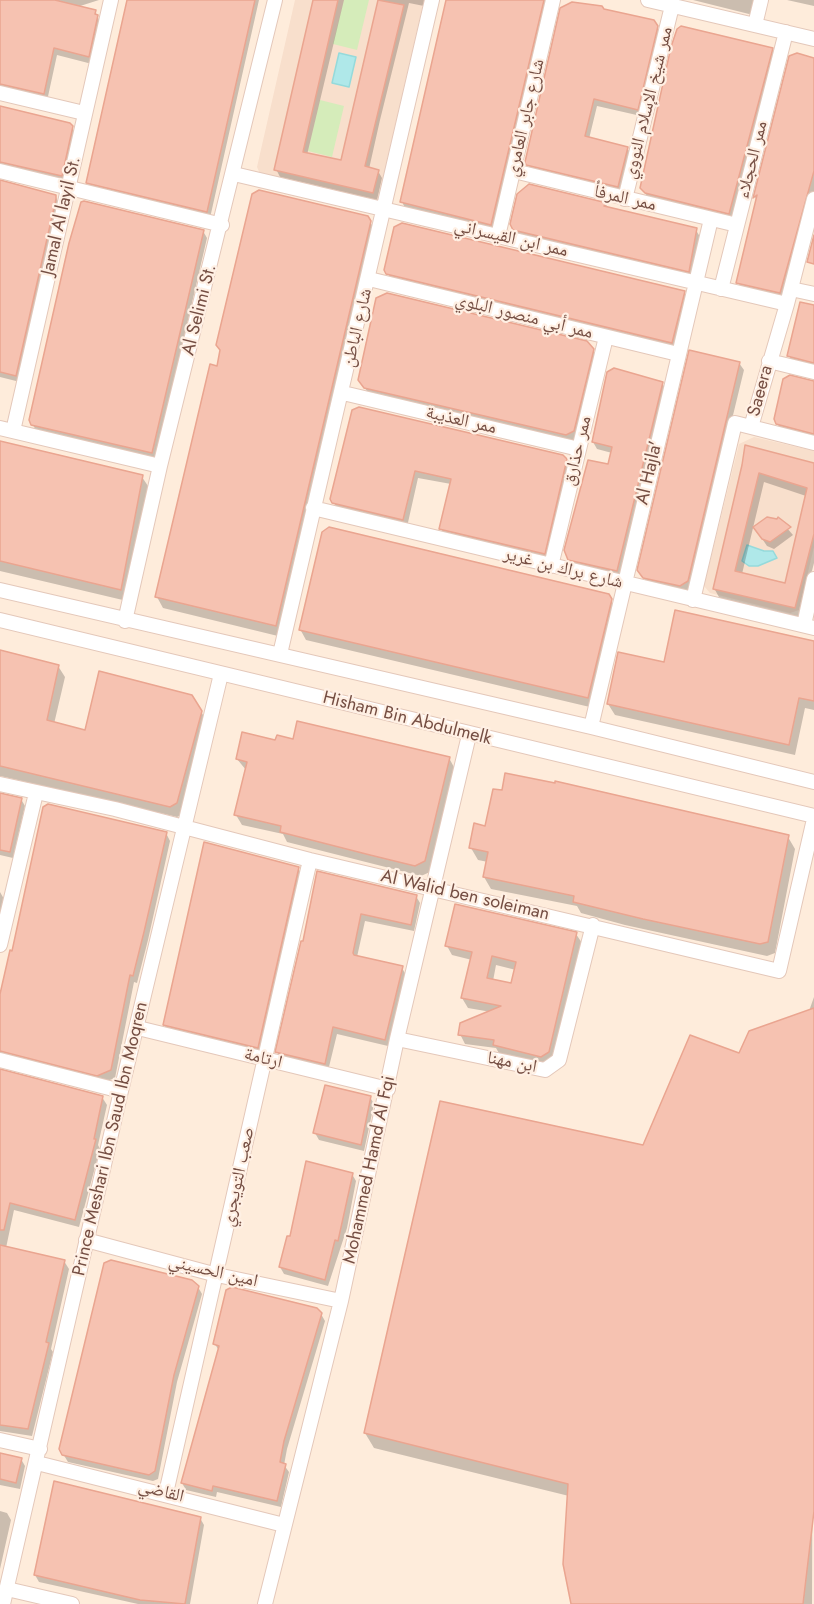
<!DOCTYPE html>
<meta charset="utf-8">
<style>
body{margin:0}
canvas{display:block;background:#feecdb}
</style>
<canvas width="814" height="1604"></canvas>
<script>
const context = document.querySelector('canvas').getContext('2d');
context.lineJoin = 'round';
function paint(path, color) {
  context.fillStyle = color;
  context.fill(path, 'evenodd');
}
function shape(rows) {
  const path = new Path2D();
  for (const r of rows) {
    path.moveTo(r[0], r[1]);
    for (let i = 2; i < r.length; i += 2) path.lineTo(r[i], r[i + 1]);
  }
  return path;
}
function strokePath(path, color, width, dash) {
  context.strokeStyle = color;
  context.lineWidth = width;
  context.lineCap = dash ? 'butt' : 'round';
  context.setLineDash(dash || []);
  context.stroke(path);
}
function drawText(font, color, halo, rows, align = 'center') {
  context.font = font + ' Jost,"Noto Naskh Arabic",sans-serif';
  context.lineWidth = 4.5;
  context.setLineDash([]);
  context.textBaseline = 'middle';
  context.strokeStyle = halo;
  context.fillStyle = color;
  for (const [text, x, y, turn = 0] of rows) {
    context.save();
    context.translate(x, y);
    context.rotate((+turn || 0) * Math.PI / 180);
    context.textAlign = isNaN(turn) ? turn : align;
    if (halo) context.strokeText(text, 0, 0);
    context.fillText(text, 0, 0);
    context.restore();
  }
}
paint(shape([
 [295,0,424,0,378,199,372,201,261,176,257,167],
 [754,437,814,451,814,547,799,610,790,613,710,593,704,586,739,444]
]), '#f8dfcc');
paint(shape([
 [344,0,369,0,357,50,333,44],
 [320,100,344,106,332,157,308,151]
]), '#d5ecba');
const water = shape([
 [339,53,356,57,349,87,332,83,339,53],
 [747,545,764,551,773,551,777,558,758,566,749,566,742,561,747,545]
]);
paint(water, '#afe8e9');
strokePath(water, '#95dadb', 1.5);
paint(shape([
 [0,0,99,0,77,7,95,11,101,24,92,64,57,55,47,101,0,90],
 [129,0,259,0,210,218,91,189,87,182],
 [315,0,344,0,307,155,342,162,379,0,425,0,424,6,409,3,380,120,369,169,378,171,382,178,377,200,280,177,276,169],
 [448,0,546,0,548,4,495,232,407,211,403,204],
 [693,0,761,0,753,15],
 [787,0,814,0,814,6],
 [603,11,653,22,661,34,641,116,597,106,589,139,627,148,632,155,621,193,532,172,526,162],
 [772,49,776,56,733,220,650,200,641,188],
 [791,57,814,59,814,198,784,300,742,290,738,283,757,201,755,197],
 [0,107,72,127,76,135,65,183,0,171],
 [0,182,55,196,59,203,20,382,0,377],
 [606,204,608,209,696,230,700,237,693,278,519,237,512,224],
 [367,217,377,233,282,637,163,608,157,597],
 [203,231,207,238,156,459,37,432,30,420],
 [386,270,684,292,689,300,677,351,392,282],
 [814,307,814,368,793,363,789,356],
 [593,350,597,357,578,438,571,442,369,395,360,379],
 [739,363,744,370,691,588,685,592,649,585,643,577],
 [615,370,661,381,665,388,622,577,574,567,570,559,612,453,597,449,593,442],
 [814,382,814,439,781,431,777,423],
 [353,411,566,460,570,467,548,560,445,536,441,529,451,484,418,478,407,527,338,510,331,498],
 [0,443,142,477,150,489,127,601,0,571],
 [814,464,814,563,800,618,720,599,714,588,744,466],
 [764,482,806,496,786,585,742,574],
 [779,519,793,535,774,549,767,546,755,528],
 [608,595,617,611,594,708,306,640,300,629],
 [814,644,814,710,805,708,795,755,615,715,608,704],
 [0,652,58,666,65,677,54,724,87,732,201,711,207,723,183,814,177,817,0,776],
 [294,741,449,758,455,769,430,872,421,876,287,842,283,834,242,825,236,815,246,770,237,759,277,742],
 [0,794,21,799,25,806,13,858,0,855],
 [486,827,788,837,795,849,775,953,767,956,625,925,581,913,577,906,491,889,484,877,488,862,478,860,471,848],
 [166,833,170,841,148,940,137,983,134,982,115,1078,102,1083,0,1061,0,1010],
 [298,868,302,875,262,1054,168,1032,164,1025],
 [318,873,416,896,420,903,414,931,365,921,357,957,402,968,406,975,388,1046,337,1034,328,1071,281,1059,277,1052,305,943],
 [0,892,4,899,0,919],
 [576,934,582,943,554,1061,547,1066,500,1055,496,1048,465,1044,460,1034,491,1012,468,1008,462,998,472,960,452,955,447,946],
 [496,965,516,970,512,985,493,981],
 [814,997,812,1604,572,1604,569,1496,374,1448,365,1433,644,1147,740,1055,809,1011],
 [0,1071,102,1097,107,1105,98,1145,100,1149,79,1227,14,1210,6,1248,64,1261,69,1269,51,1349,53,1352,32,1436,0,1431],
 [370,1097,374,1104,364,1151,319,1140,315,1133],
 [352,1174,356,1181,347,1228,328,1286,284,1274,280,1267,291,1238],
 [198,1287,202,1294,177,1382,158,1479,153,1481,68,1462,60,1449],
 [321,1314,325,1321,287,1449,284,1465,289,1472,281,1507,217,1492,216,1497,186,1490,182,1483,219,1351,215,1344],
 [0,1455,21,1459,25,1466,20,1489,0,1485],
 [0,1511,7,1513,11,1520,0,1569],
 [200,1518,204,1525,190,1604,138,1604,39,1582,35,1575]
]), '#0003');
const building = shape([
 [0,0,55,0,96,10,95,14,98,15,89,57,54,48,44,94,0,84,0,0],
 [127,0,255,0,207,212,86,183,127,0],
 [313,0,338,0,303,152,341,160,378,0,404,5,365,166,379,170,373,193,274,170,313,0],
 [446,0,544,0,491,225,400,202,446,0],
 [572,2,602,6,604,9,654,20,658,26,638,110,594,99,585,136,628,147,618,187,526,165,525,162,560,8,572,2],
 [681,26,773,48,729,214,645,193,640,188,671,47,677,29,681,26],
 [797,53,814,58,814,171,780,293,736,283,757,195,753,198,789,56,797,53],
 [0,106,70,123,73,126,62,176,0,162,0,106],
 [0,180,56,195,56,199,16,376,0,372,0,180],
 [529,184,607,203,604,206,697,228,689,272,513,230,510,224,517,194,529,184],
 [259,190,368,216,371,221,276,626,155,597,210,364,217,366,220,350,216,345,252,194,259,190],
 [84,201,204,230,152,453,31,425,29,420,69,243,81,202,84,201],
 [402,223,685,291,672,343,386,274,384,270,394,227,402,223],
 [814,235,814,264,807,262,814,235],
 [387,293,587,341,594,349,574,431,566,435,364,388,358,380,376,298,387,293],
 [800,302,814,305,814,363,787,356,800,302],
 [689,350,740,362,688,581,680,586,643,578,637,570,689,350],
 [614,368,663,382,617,571,568,560,564,550,588,460,608,464,612,447,592,442,607,372,614,368],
 [790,375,814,381,814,434,776,424,774,419,783,379,790,375],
 [359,407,563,455,567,459,545,554,439,529,451,479,415,471,403,520,332,503,330,499,352,410,359,407],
 [0,441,143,475,121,590,0,561,0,441],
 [745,445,814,463,814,534,795,608,713,589,742,465,745,445],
 [759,473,807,488,785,583,735,571,759,473],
 [767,517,777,519,778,517,791,527,770,542,762,539,753,527,767,517],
 [329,527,609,594,612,599,588,698,299,630,322,532,329,527],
 [675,610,814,641,814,701,799,698,789,745,607,704,618,652,664,662,675,610],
 [0,650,59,665,47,720,85,730,99,671,192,695,202,711,177,803,170,807,0,766,0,650],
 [297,721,450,757,425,861,415,866,370,855,280,832,281,826,234,815,247,762,236,759,242,732,275,740,277,735,293,739,297,721],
 [505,773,555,783,555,781,789,835,768,942,760,944,643,919,573,902,574,896,483,877,488,852,469,848,474,823,485,826,493,789,502,790,505,773],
 [0,793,22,798,10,852,0,850,0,793],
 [48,804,167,832,144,932,133,976,130,975,111,1070,97,1076,0,1051,0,994,10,950,12,951,43,807,48,804],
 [204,842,299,867,258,1048,163,1025,204,842],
 [317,871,417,895,411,925,361,914,353,953,354,955,403,966,385,1040,333,1027,325,1064,275,1052,301,941,303,941,317,871],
 [455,904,577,932,549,1052,541,1057,493,1045,494,1040,458,1035,460,1023,501,1006,461,998,472,952,445,946,455,904],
 [492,956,516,962,511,983,487,978,492,956],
 [814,1008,814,1511,803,1604,571,1604,563,1564,568,1484,364,1433,440,1101,643,1145,690,1035,739,1053,749,1031,814,1008],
 [0,1069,103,1096,94,1139,96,1139,75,1220,10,1203,4,1230,0,1230,0,1069],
 [325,1085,371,1096,361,1145,313,1133,325,1085],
 [306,1161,353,1173,338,1241,335,1240,325,1280,279,1267,287,1236,290,1236,306,1161],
 [0,1245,65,1260,46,1342,49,1343,28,1429,0,1425,0,1245],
 [111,1260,192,1280,199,1286,174,1375,155,1471,149,1475,62,1455,59,1449,104,1263,111,1260],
 [232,1287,317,1308,322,1313,284,1441,280,1462,286,1464,277,1501,213,1486,212,1491,181,1483,219,1346,213,1344,226,1290,232,1287],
 [0,1453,22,1458,16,1483,0,1479,0,1453],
 [54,1481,201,1517,185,1604,140,1600,34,1575,54,1481]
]);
paint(building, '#f6c2b1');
strokePath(building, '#eaa590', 1.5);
const minor = shape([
 [648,0,814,39],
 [755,25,761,0],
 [0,93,84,113],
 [0,171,222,225],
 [514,171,737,225],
 [234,174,787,304],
 [625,199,672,6],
 [498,236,553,0],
 [369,279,678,354],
 [721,289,786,32],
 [791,289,814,294],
 [769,361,814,372],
 [343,393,579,449],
 [751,427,814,443],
 [0,428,160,466],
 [13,431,111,0],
 [313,508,814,628],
 [551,566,606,337],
 [0,590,591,727,814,782],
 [693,600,735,423,751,427,787,304,814,199],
 [0,620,814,816],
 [125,621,160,466,275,0],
 [804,625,814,579],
 [280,654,432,0],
 [591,727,711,219],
 [0,784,115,809,310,860,779,971,814,819],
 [0,945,36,793],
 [138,1028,388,1089],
 [397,1039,545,1070,559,1060,593,925],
 [0,1060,121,1091],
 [86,1240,217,1275,341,1301],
 [0,1440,40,1449],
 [37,1463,284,1525],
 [166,1493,310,860],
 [7,1589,72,1604],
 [3,1604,121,1091,221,674],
 [265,1604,341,1301,397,1039,469,735]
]);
strokePath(minor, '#e4c8ba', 16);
strokePath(minor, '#fff', 14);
drawText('18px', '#754e43', '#fff0e4', [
 ["ممر شيخ الإسلام النووي",649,103,-76],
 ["شارع جابر العامري",526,118,-77],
 ["ممر الحجلاء",753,160,-76],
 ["ممر المرفأ",625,199,13],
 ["Jamal Al layil St.",62,216,-77],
 ["ممر ابن القيسراني",511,239,13],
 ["Al Selimi St.",200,310,-76],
 ["ممر أبي منصور البلوي",524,317,14],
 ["شارع الباطن",358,328,-77],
 ["Saeera",761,391,-75],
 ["ممر العذيبة",461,421,13],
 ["ممر حذارق",578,451,-76],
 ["Al Hajla'",650,473,-77],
 ["شارع براك بن غرير",563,569,14],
 ["Hisham Bin Abdulmelk",407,719,14],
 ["Al Walid ben soleiman",465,896,13],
 ["ارتامة",263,1059,14],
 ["ابن مهنا",512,1063,11],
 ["Prince Meshari Ibn Saud Ibn Moqren",111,1139,-77],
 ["Mohammed Hamd Al Fqi",370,1170,-78],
 ["صعب التويجري",239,1177,-78],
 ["امين الحسيني",213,1272,13],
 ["القاضي",161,1492,14]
]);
</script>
